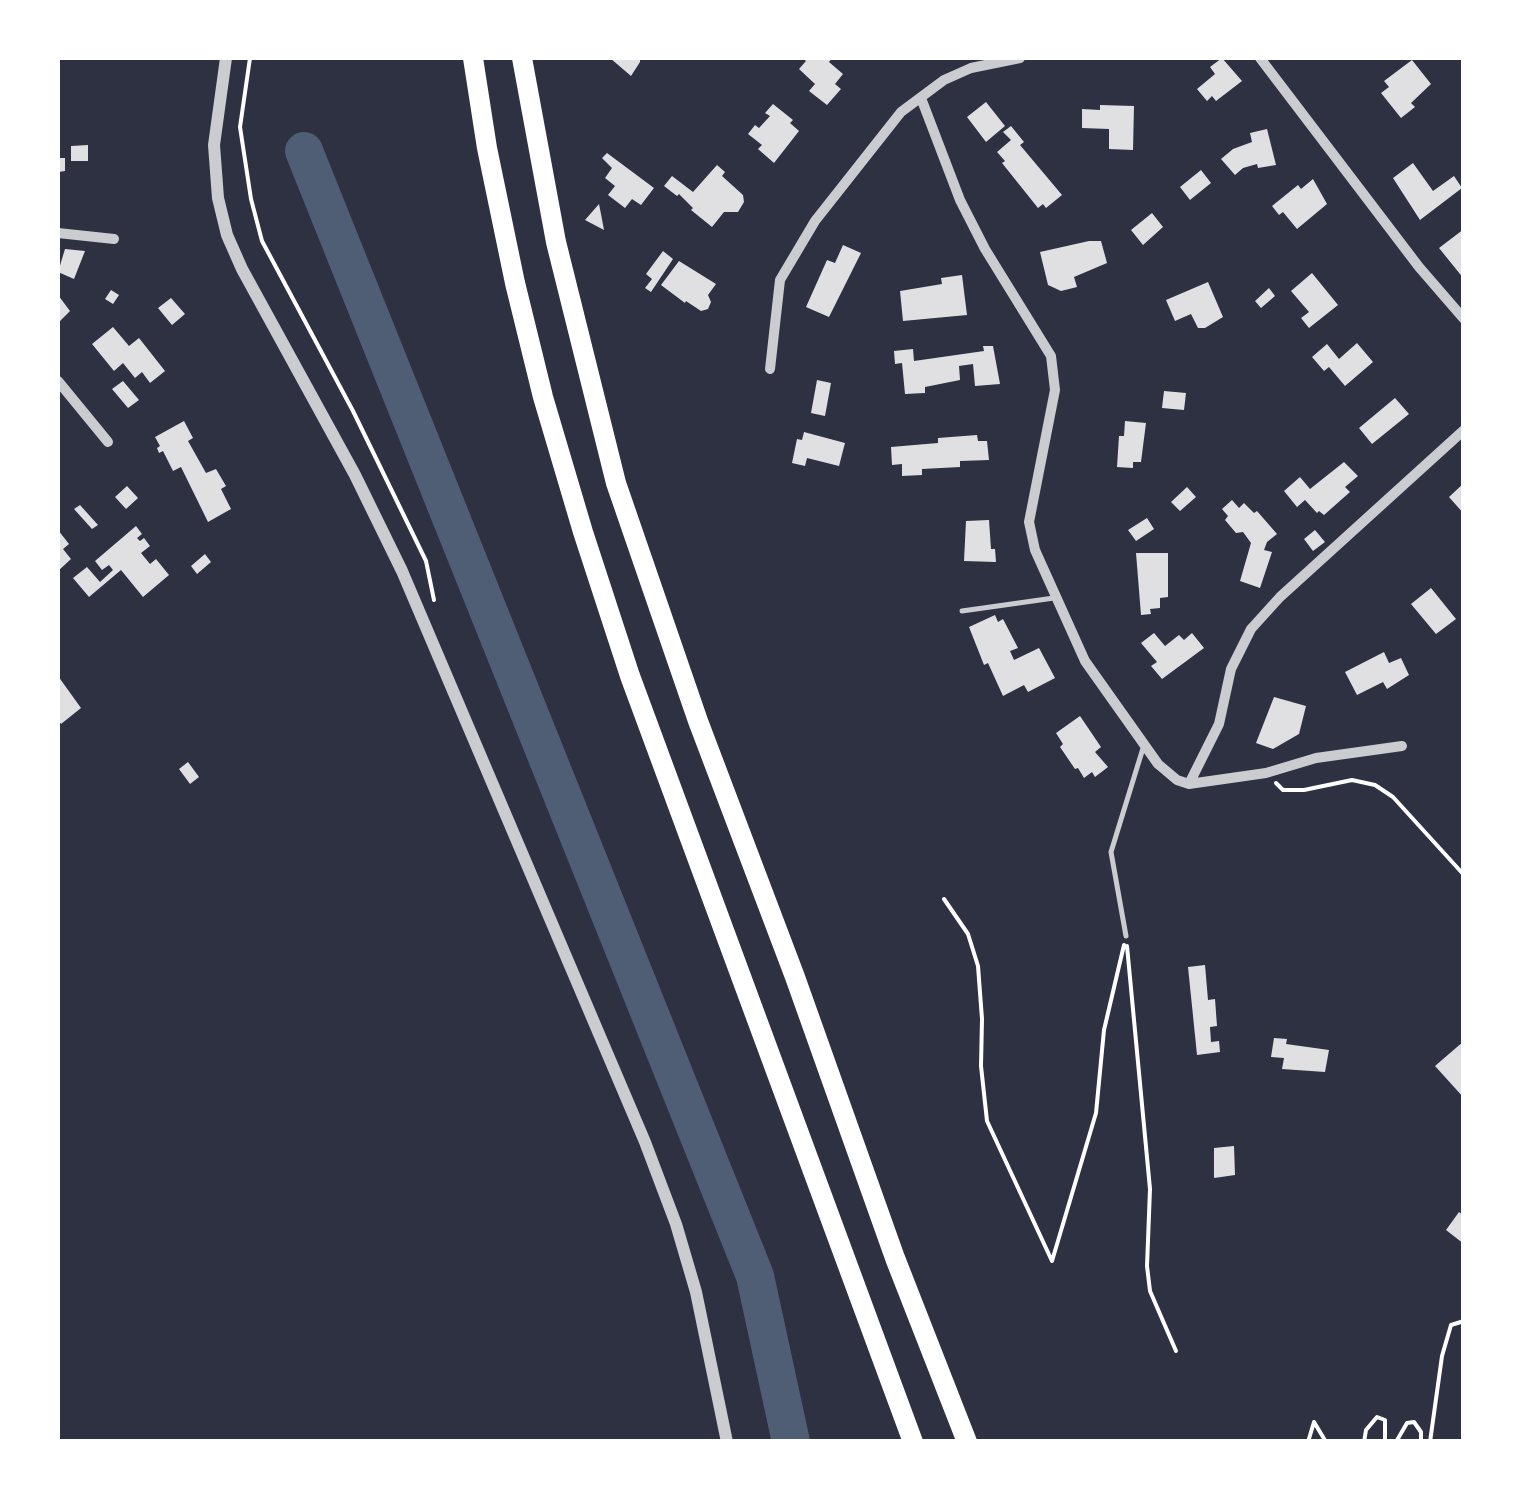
<!DOCTYPE html>
<style>
body{margin:0}
#map{position:relative;width:1521px;height:1499px;overflow:hidden;background:#2d3142;font-family:"Public Sans",sans-serif}
canvas{display:block}
.frame{position:absolute;inset:0;border:60px solid #fff;pointer-events:none}
</style>
<div id="map">
<canvas width="1521" height="1499"></canvas>
<div class="frame"></div>
</div>
<script>
const context = document.querySelector('canvas').getContext('2d');
context.lineJoin = 'round';
function shape(rows) {
  const path = new Path2D();
  for (const r of rows) {
    path.moveTo(r[0], r[1]);
    for (let i = 2; i < r.length; i += 2) path.lineTo(r[i], r[i + 1]);
  }
  return path;
}
function strokePath(path, color, width, dash) {
  context.strokeStyle = color;
  context.lineWidth = width;
  context.lineCap = dash ? 'butt' : 'round';
  context.setLineDash(dash || []);
  context.stroke(path);
}
function paint(path, color) {
  context.fillStyle = color;
  context.fill(path, 'evenodd');
}
strokePath(shape([
 [304,151,755,1276,791,1442]
]), '#4f5d75', 38);
paint(shape([
 [610,58,640,58,640,62,631,76],
 [802,58,832,58,829,62,843,74,835,84,841,89,827,105,809,91,815,84,799,69,806,61],
 [1222,58,1242,81,1216,101,1212,96,1207,101,1197,89,1215,74,1210,67],
 [1412,60,1431,84,1411,103,1415,107,1401,118,1381,93,1389,87,1384,81],
 [986,102,1005,126,986,142,967,117],
 [773,104,793,120,790,123,799,131,774,163,758,149,762,145,748,134,755,125,759,128,770,116,765,113],
 [1100,105,1134,106,1133,150,1109,149,1109,129,1082,128,1082,109,1100,110],
 [1011,126,1024,142,1020,145,1062,195,1046,208,1043,204,1038,208,1002,163,1005,161,997,152,1011,140,1003,132],
 [1267,129,1276,165,1258,168,1257,164,1243,168,1235,175,1221,159,1233,149,1252,142,1250,133],
 [88,145,88,161,71,161,71,146],
 [607,153,654,188,641,205,632,199,625,208,608,195,615,186,605,178,612,168,602,158],
 [58,158,65,158,65,171,58,172],
 [1413,163,1433,191,1454,176,1462,188,1420,220,1393,178],
 [717,165,725,172,722,176,743,195,744,202,738,212,724,212,712,227,691,210,693,208,679,194,677,196,664,186,672,176,693,192],
 [1201,170,1211,183,1190,200,1180,187],
 [1313,179,1327,204,1297,229,1283,212,1279,215,1272,206,1298,185,1301,189],
 [599,204,601,214,604,230,585,220],
 [1152,213,1163,227,1143,245,1131,230],
 [1464,229,1464,279,1439,248],
 [1089,241,1101,241,1107,263,1074,277,1077,287,1061,291,1048,285,1040,252],
 [843,245,861,253,829,317,806,307,827,260,835,263],
 [65,249,85,251,74,279,58,272],
 [663,251,673,259,651,292,645,288,652,279,646,274],
 [679,261,716,284,708,295,711,302,708,309,701,311,686,301,685,303,661,285],
 [1312,273,1338,305,1309,328,1301,318,1309,312,1291,291],
 [962,275,967,315,903,321,900,291,942,284,941,278],
 [1208,282,1223,317,1205,328,1198,328,1191,314,1175,321,1166,300],
 [1269,288,1275,296,1261,308,1255,301],
 [111,290,119,295,113,304,105,299],
 [58,295,70,311,58,323],
 [171,298,185,314,172,325,158,308],
 [113,327,129,346,139,338,165,371,150,383,142,372,135,378,123,363,114,371,92,344],
 [1357,343,1373,362,1345,386,1329,367,1324,371,1312,357,1327,344,1339,359],
 [983,346,993,346,1000,384,975,386,973,364,959,366,960,380,925,387,925,393,905,394,902,363,895,364,894,351,913,349,914,361,984,351],
 [817,380,831,383,825,416,811,413],
 [123,381,139,400,128,408,112,389],
 [1164,391,1186,393,1184,410,1162,408],
 [1395,398,1409,414,1372,444,1359,428],
 [184,421,193,438,188,441,206,473,216,469,226,486,221,489,231,509,208,522,181,467,173,471,163,451,159,453,157,448,160,446,155,437],
 [1125,421,1146,423,1141,462,1133,462,1133,468,1117,467,1119,436,1124,436],
 [804,432,845,443,839,466,807,458,805,466,792,463,797,439,802,440],
 [977,435,978,441,987,441,989,460,960,461,960,467,922,469,922,475,902,476,902,464,892,465,891,447,938,443,938,438],
 [1344,462,1358,476,1345,487,1350,492,1324,515,1319,511,1317,513,1305,500,1297,507,1284,491,1300,477,1310,489],
 [1464,483,1464,514,1449,497],
 [127,486,138,498,126,509,115,497],
 [1187,487,1196,497,1180,511,1171,502],
 [1232,500,1239,508,1244,503,1254,513,1257,511,1277,534,1267,542,1264,550,1272,552,1260,588,1240,581,1251,543,1243,532,1236,533,1225,520,1228,516,1222,509],
 [80,505,98,525,92,529,74,509],
 [1147,518,1154,529,1136,541,1128,530],
 [989,520,991,549,995,549,996,562,964,561,966,521],
 [136,526,142,534,137,538,140,541,144,538,150,546,141,553,150,564,156,559,169,575,143,597,121,570,89,597,73,578,87,567,100,582,113,570,109,565,102,570,95,561],
 [58,530,69,544,63,549,71,559,58,571],
 [1315,530,1325,542,1313,551,1304,539],
 [1136,553,1168,553,1168,597,1160,598,1160,608,1150,609,1151,614,1141,615],
 [205,554,211,562,197,574,191,566],
 [1431,588,1456,619,1436,634,1411,604],
 [995,615,998,622,1003,619,1018,648,1010,651,1014,660,1039,648,1055,678,1028,692,1024,685,1003,696,988,663,984,665,969,627],
 [1154,633,1165,646,1179,635,1184,640,1192,633,1204,648,1162,679,1151,666,1157,662,1141,643],
 [1384,652,1389,663,1401,658,1409,675,1387,689,1383,682,1357,695,1345,672],
 [58,676,81,708,61,724,58,719],
 [1274,697,1306,706,1299,734,1273,749,1256,743],
 [1080,716,1101,747,1095,752,1108,767,1095,777,1092,772,1084,778,1078,768,1075,769,1060,747,1063,744,1056,733],
 [188,762,199,777,190,784,179,769],
 [1205,965,1208,1000,1215,999,1217,1026,1210,1027,1211,1042,1219,1041,1220,1052,1197,1055,1188,967],
 [1274,1038,1287,1039,1286,1044,1329,1050,1325,1072,1282,1069,1284,1058,1271,1057],
 [1464,1041,1464,1098,1435,1066],
 [1234,1146,1235,1175,1214,1178,1214,1148],
 [1459,1212,1464,1216,1464,1244,1446,1230]
]), '#e0e0e3');
strokePath(shape([
 [250,58,240,127,251,199,262,241,353,411,426,561,434,600],
 [1276,783,1283,790,1304,790,1352,780,1375,785,1393,797,1464,875],
 [944,899,968,934,978,966,982,1019,981,1066,987,1121,1052,1261,1096,1113,1104,1030,1124,945],
 [1127,946,1150,1189,1147,1266,1150,1291,1176,1351],
 [1308,1442,1314,1422,1326,1442],
 [1364,1442,1366,1430,1377,1417,1385,1420,1385,1442],
 [1396,1442,1407,1423,1414,1422,1421,1432,1421,1442],
 [1430,1442,1442,1356,1451,1325,1464,1321]
]), '#fff', 4);
strokePath(shape([
 [962,611,1054,598],
 [1126,936,1111,852,1144,745]
]), '#caccd0', 5);
strokePath(shape([
 [1260,58,1419,267,1464,319],
 [921,98,960,200,985,249,1051,356,1055,390,1029,522,1035,550,1085,661,1158,764,1177,780,1189,784],
 [58,233,114,239],
 [770,369,780,280,815,221,901,112,944,80,971,68,1020,58],
 [58,381,108,442],
 [1189,784,1219,724,1231,669,1251,629,1280,597,1464,430],
 [1189,784,1266,773,1316,758,1402,746]
]), '#caccd0', 10);
strokePath(shape([
 [226,58,214,145,218,198,227,235,242,269,355,475,402,571,645,1142,676,1224,696,1292,727,1442]
]), '#caccd0', 12);
strokePath(shape([
 [473,58,487,148,515,283,543,397,583,532,630,676,913,1442],
 [522,58,556,242,616,483,698,721,795,977,895,1258,967,1442]
]), '#fff', 20);
</script>
